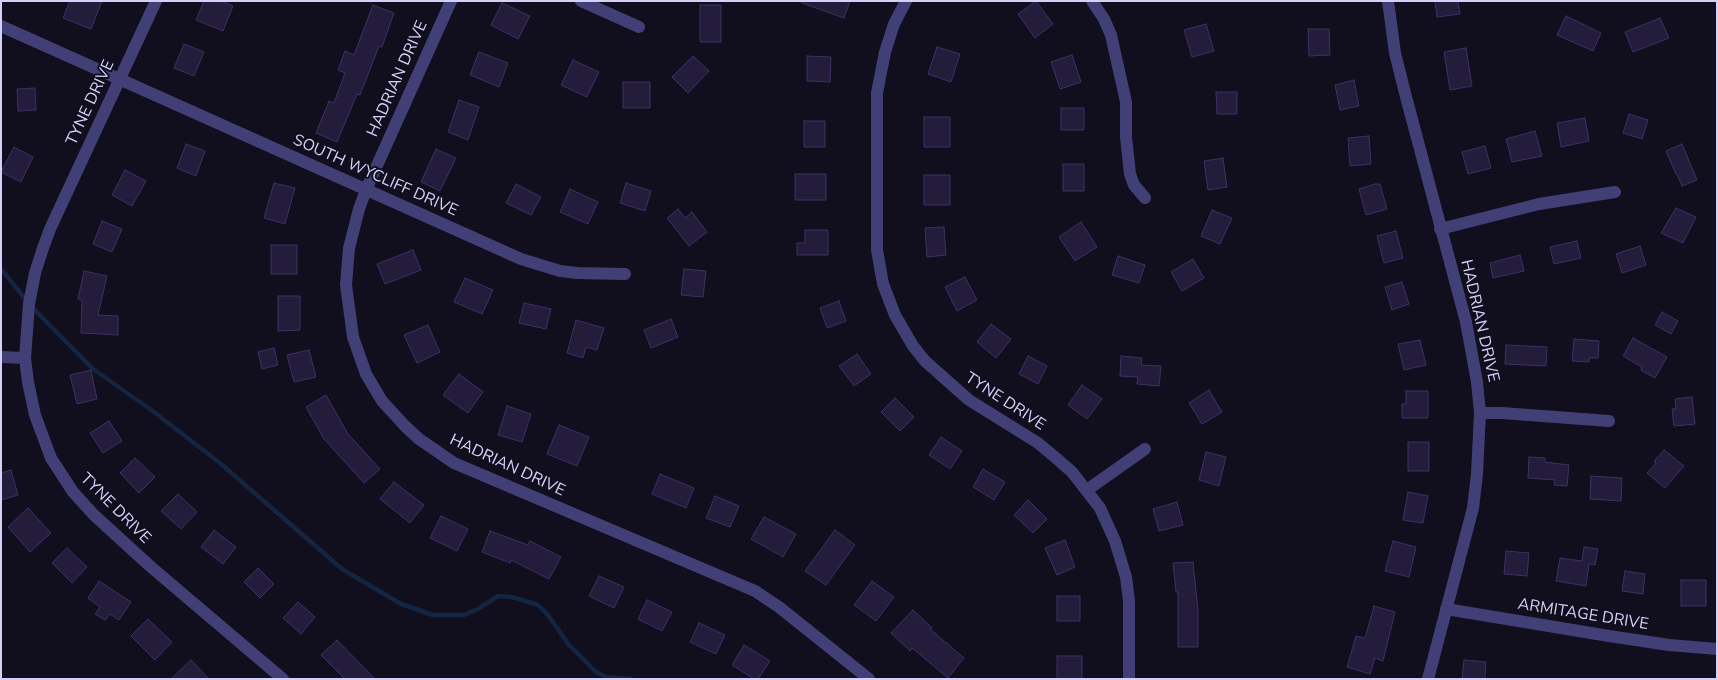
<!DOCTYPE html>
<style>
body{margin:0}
#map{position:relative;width:1718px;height:680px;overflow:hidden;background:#110e1d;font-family:"Nunito Sans",sans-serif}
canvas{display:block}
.frame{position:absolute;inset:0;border:2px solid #d5d0f9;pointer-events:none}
</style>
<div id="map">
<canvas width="1718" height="680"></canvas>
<div class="frame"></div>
</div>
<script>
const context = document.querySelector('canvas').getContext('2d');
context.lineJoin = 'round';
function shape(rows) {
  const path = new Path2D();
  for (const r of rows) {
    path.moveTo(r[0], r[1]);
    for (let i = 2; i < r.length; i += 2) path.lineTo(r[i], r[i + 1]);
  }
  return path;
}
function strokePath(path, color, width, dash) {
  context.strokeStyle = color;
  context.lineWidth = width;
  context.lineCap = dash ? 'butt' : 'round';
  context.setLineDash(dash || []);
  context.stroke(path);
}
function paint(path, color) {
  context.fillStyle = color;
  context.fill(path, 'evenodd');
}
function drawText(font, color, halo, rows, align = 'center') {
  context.font = font + ' "Nunito Sans",sans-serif';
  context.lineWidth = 4;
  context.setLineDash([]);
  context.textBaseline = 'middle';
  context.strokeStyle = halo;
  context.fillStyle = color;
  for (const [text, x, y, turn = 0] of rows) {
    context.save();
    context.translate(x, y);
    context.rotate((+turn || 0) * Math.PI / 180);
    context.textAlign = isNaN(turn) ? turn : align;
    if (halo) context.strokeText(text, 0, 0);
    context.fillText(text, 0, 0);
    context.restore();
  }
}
strokePath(shape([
 [1,269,27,301],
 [32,307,93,369,150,409,220,463,342,569,401,604,433,615,464,615,478,609,498,596,512,597,538,605,548,615,569,645,596,672,606,677,631,679]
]), '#142541', 4.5);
const building = shape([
 [70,1,102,1,91,29,63,18,70,1],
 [204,1,221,1,233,6,223,31,196,20,204,1],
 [802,1,850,1,844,18,802,3,802,1],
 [1036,1,1053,24,1035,38,1018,14,1036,1],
 [1435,1,1458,1,1460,14,1437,17,1435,1],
 [502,3,530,16,518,39,491,25,502,3],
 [373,5,394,13,382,47,379,46,360,95,357,94,337,142,316,133,329,101,334,103,345,73,338,70,345,51,354,55,373,5],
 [700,5,721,5,721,42,700,42,700,5],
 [1566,16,1601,33,1593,51,1557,35,1566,16],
 [1660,18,1669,38,1633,52,1625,32,1660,18],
 [1206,24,1214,51,1192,57,1184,30,1206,24],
 [1308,29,1329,29,1330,55,1309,56,1308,29],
 [184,44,204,52,194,76,174,68,184,44],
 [937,47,960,54,951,82,928,74,937,47],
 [1466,48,1472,86,1450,90,1444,52,1466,48],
 [479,52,508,63,499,87,470,75,479,52],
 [1072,55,1081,82,1060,89,1051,62,1072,55],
 [693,56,709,71,688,93,672,77,693,56],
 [807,56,831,57,830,82,807,81,807,56],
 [573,60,599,72,587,97,561,85,573,60],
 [1354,80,1359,106,1340,110,1335,85,1354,80],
 [623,82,650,82,650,108,623,108,623,82],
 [35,88,36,110,18,111,17,89,35,88],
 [1216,92,1237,92,1237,114,1217,114,1216,92],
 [459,100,479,107,468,140,448,132,459,100],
 [1061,108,1084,108,1084,130,1061,130,1061,108],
 [1629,114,1648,120,1642,139,1623,133,1629,114],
 [924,117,950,117,950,147,924,147,924,117],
 [1585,118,1589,141,1561,147,1557,123,1585,118],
 [804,121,825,121,825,147,804,147,804,121],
 [1535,131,1542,156,1512,162,1506,139,1535,131],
 [1369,136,1371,164,1350,166,1348,138,1369,136],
 [186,144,205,151,196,176,177,168,186,144],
 [1682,144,1697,180,1682,186,1677,174,1676,174,1666,151,1682,144],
 [1485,146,1491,168,1468,174,1462,152,1485,146],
 [14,147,33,157,21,182,1,172,14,147],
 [436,149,456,158,440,191,421,182,436,149],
 [1223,158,1227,187,1208,190,1204,161,1223,158],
 [1063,164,1084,164,1084,191,1063,191,1063,164],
 [125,170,146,181,132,206,112,195,125,170],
 [795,174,826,174,826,200,795,200,795,174],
 [924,175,950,175,950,205,924,205,924,175],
 [274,183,295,188,285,224,264,218,274,183],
 [626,183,651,191,645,211,620,203,626,183],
 [516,184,541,197,531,215,506,203,516,184],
 [1375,184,1380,184,1387,209,1366,215,1359,189,1375,184],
 [570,189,598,202,588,224,560,212,570,189],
 [1676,208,1696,217,1683,243,1661,233,1676,208],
 [678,209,685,218,692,212,707,232,689,246,667,218,678,209],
 [1212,210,1232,218,1220,244,1201,236,1212,210],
 [102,221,122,229,112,252,93,244,102,221],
 [1081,222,1097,247,1075,261,1059,237,1081,222],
 [944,227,946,255,927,257,925,228,944,227],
 [805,230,828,230,828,255,797,255,797,243,805,243,805,230],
 [1396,231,1403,258,1384,263,1377,236,1396,231],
 [1577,241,1581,258,1554,264,1550,247,1577,241],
 [271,245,297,245,297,274,271,274,271,245],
 [1640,246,1646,265,1622,273,1616,254,1640,246],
 [413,250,421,270,385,284,377,264,413,250],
 [1520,255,1524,271,1493,278,1490,263,1520,255],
 [1118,256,1145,265,1139,283,1112,275,1118,256],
 [1193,259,1204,278,1182,291,1171,272,1193,259],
 [684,269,706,271,703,297,681,295,684,269],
 [84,271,107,276,98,315,118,316,118,335,81,333,82,300,78,299,84,271],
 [965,277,977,300,957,311,945,287,965,277],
 [465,278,493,290,482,314,454,302,465,278],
 [1402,282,1409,304,1392,310,1385,287,1402,282],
 [278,296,300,296,300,330,278,331,278,296],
 [839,301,846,321,827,328,820,308,839,301],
 [524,303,551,309,546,329,519,323,524,303],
 [1662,312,1678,321,1671,334,1655,325,1662,312],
 [671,319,678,337,651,348,644,330,671,319],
 [576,320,604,328,597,350,586,347,583,358,567,353,576,320],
 [991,324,1011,339,996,358,977,342,991,324],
 [428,325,440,352,417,363,404,335,428,325],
 [1633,338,1667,357,1655,378,1641,370,1642,367,1623,356,1633,338],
 [1574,339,1599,341,1598,358,1589,358,1589,362,1572,361,1574,339],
 [1420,340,1426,365,1404,370,1398,344,1420,340],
 [1506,345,1547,347,1546,366,1505,364,1506,345],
 [274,348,278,365,262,369,258,352,274,348],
 [309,350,316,377,294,382,287,355,309,350],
 [857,354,871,374,854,386,839,366,857,354],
 [1028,356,1047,366,1038,384,1019,374,1028,356],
 [1121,356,1142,358,1141,365,1161,366,1159,386,1137,384,1138,377,1120,376,1121,356],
 [91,370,97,399,77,404,70,375,91,370],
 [459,374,483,392,468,413,443,395,459,374],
 [1082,385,1102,399,1087,419,1068,405,1082,385],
 [1209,390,1222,412,1202,424,1189,403,1209,390],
 [1406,391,1428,391,1428,418,1402,418,1402,404,1406,404,1406,391],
 [326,395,348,434,380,469,364,483,324,439,306,407,326,395],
 [1692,397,1695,424,1674,426,1672,409,1676,409,1675,399,1692,397],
 [895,398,914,417,900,431,881,412,895,398],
 [507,406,531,414,522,442,498,435,507,406],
 [109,421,122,441,103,453,90,433,109,421],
 [559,425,589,437,577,466,547,454,559,425],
 [941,437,962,451,950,469,929,455,941,437],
 [1408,442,1429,442,1429,471,1408,471,1408,442],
 [1664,450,1684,466,1665,488,1647,473,1656,463,1654,461,1664,450],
 [1206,452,1226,457,1219,486,1199,480,1206,452],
 [1529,457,1545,458,1545,462,1569,465,1567,486,1554,485,1555,480,1528,478,1529,457],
 [135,458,155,477,139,493,120,473,135,458],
 [983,469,1005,482,994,500,973,487,983,469],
 [11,470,18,495,1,500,1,473,11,470],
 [660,474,694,488,686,508,652,494,660,474],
 [1591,476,1622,478,1621,501,1590,499,1591,476],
 [394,482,424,505,410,523,380,499,394,482],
 [1408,492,1428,496,1423,523,1403,520,1408,492],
 [178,494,197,512,181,529,161,511,178,494],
 [715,496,739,506,730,527,706,518,715,496],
 [1028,500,1047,519,1033,533,1014,515,1028,500],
 [1177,502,1183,525,1159,531,1153,509,1177,502],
 [28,508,51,533,30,552,8,527,28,508],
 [441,516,468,529,457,551,430,538,441,516],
 [764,517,796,534,783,557,751,539,764,517],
 [214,530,236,547,223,564,201,547,214,530],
 [835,530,855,545,826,585,805,571,835,530],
 [490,531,528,545,530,541,561,557,549,579,511,560,510,563,482,552,490,531],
 [1065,540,1075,567,1057,575,1045,548,1065,540],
 [1393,541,1416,547,1409,577,1385,571,1393,541],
 [1584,547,1598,549,1595,565,1589,564,1586,586,1556,581,1560,558,1582,561,1584,547],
 [67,548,87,567,72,583,52,563,67,548],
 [1506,551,1529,553,1527,576,1504,574,1506,551],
 [1193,562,1198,610,1198,647,1178,647,1178,592,1176,592,1173,563,1193,562],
 [258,568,274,584,260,598,244,582,258,568],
 [1625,571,1645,574,1643,594,1622,591,1625,571],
 [599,576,624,587,614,608,589,596,599,576],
 [1681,580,1706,580,1706,606,1681,606,1681,580],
 [99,581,131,602,119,620,110,614,105,620,95,614,100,607,88,598,99,581],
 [872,581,894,597,876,621,854,605,872,581],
 [1057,596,1080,596,1080,621,1057,621,1057,596],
 [647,600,672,612,662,631,638,619,647,600],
 [298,602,315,617,301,634,283,618,298,602],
 [1374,606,1395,612,1383,661,1375,658,1370,674,1347,667,1356,636,1365,638,1374,606],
 [913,610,932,628,930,629,964,658,948,678,912,648,910,651,891,633,913,610],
 [148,619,172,642,155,660,131,636,148,619],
 [699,623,725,635,716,654,690,642,699,623],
 [337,640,375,679,345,679,321,655,337,640],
 [744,645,770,661,758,679,754,679,732,665,744,645],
 [1057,656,1082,656,1082,679,1057,679,1057,656],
 [191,660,209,679,171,679,191,660],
 [1464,660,1486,662,1485,679,1462,679,1464,660]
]);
paint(building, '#231d3b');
strokePath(building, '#3c3265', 1);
strokePath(shape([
 [156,1,50,229,42,251,35,273,29,304,25,358,28,382,35,415,51,458,73,492,94,515,151,567,283,679],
 [451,1,366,190,359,209,349,248,346,285,353,337,366,374,382,401,405,426,419,439,454,463,755,591,779,607,869,679],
 [581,1,639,27],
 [906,1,894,24,885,52,877,93,877,250,883,284,895,315,913,346,925,361,969,400,1038,443,1056,458,1072,472,1100,508,1115,541,1126,577,1129,601,1129,679],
 [1092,1,1104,19,1111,35,1126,102,1126,137,1130,174,1134,185,1145,198],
 [1388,1,1395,53,1405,93,1466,322,1477,382,1480,413,1477,474,1473,508,1428,679],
 [1,26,521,259,560,271,577,273,625,274],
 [1440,229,1539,204,1615,192],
 [1,357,25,358],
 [1480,413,1502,413,1609,421],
 [1087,490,1145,449],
 [1446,609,1609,636,1669,645,1717,649]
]), '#423f76', 12);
drawText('16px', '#d5d0f9', '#110e1d', [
 ["HADRIAN DRIVE",398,79,-66],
 ["TYNE DRIVE",91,103,-65],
 ["SOUTH WYCLIFF DRIVE",375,176,24],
 ["HADRIAN DRIVE",1479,321,77],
 ["TYNE DRIVE",1005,402,33],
 ["HADRIAN DRIVE",507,466,25],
 ["TYNE DRIVE",115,509,45],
 ["ARMITAGE DRIVE",1583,615,9]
]);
</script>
